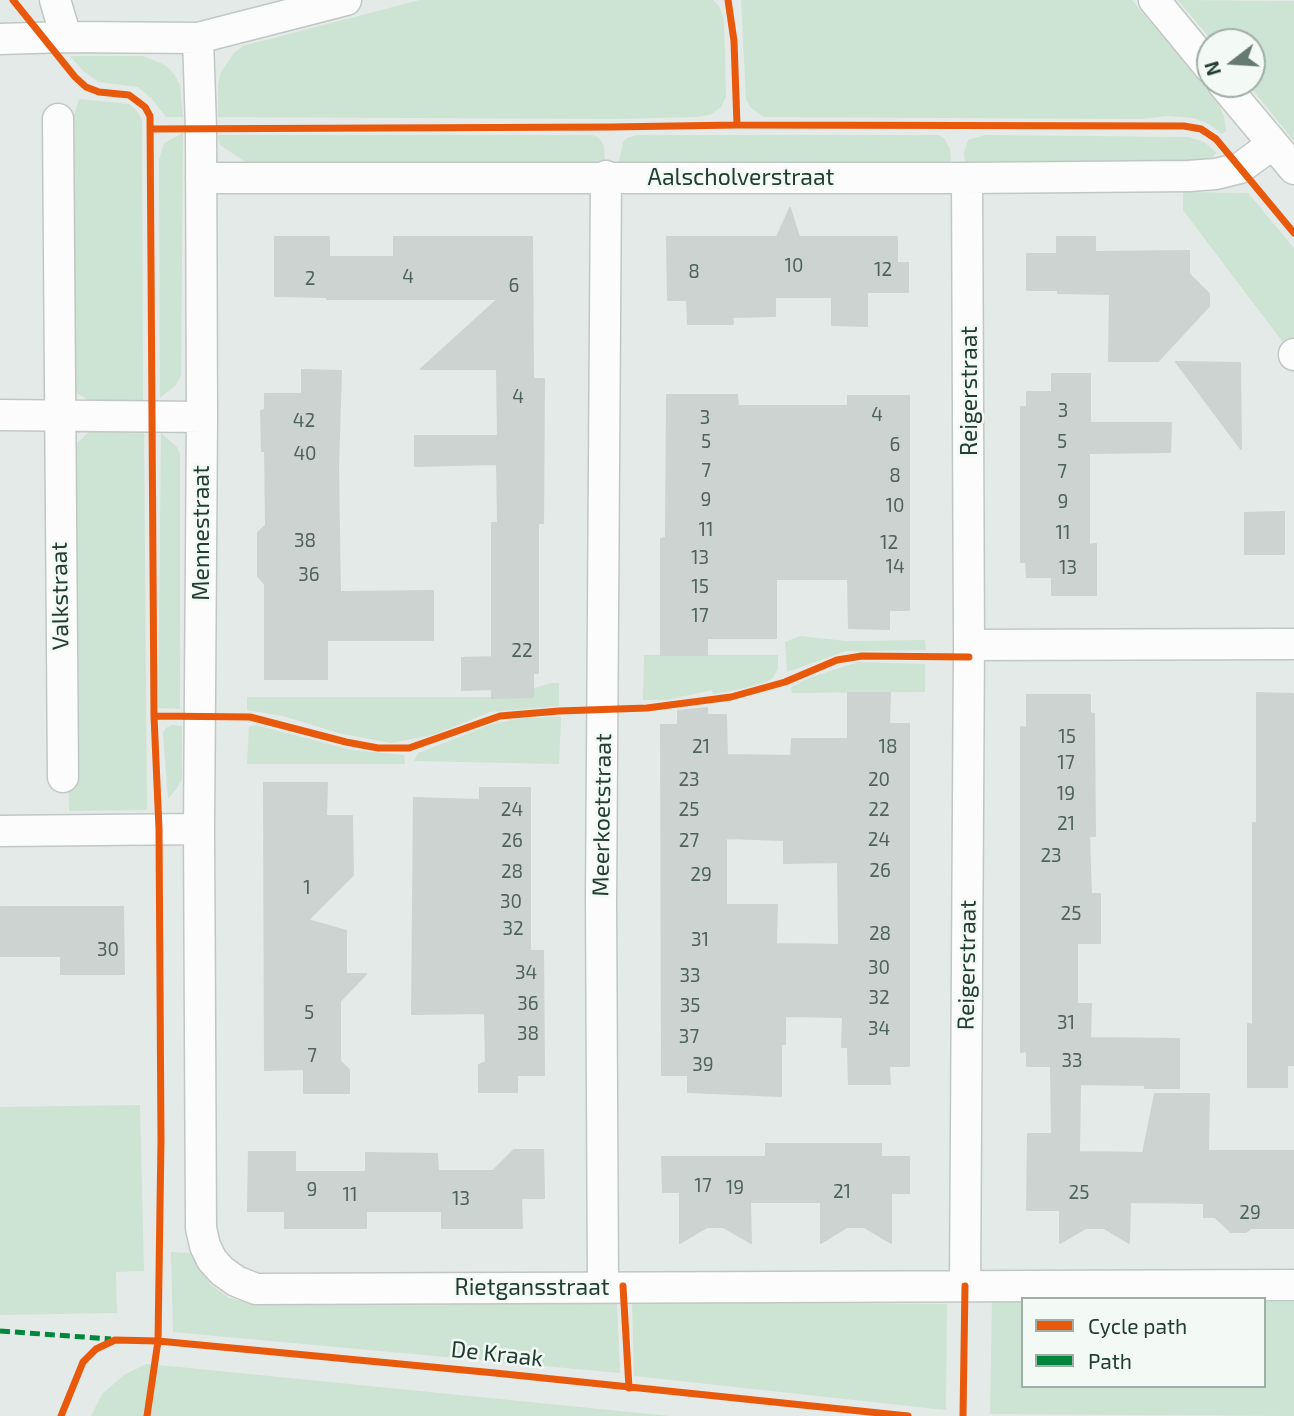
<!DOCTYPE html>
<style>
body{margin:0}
#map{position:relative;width:1294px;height:1416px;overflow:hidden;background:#e4eae7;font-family:"Exo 2",sans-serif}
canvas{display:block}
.legend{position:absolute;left:1021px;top:1297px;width:245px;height:91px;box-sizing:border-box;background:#f3f9f5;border:2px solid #9faea7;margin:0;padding:9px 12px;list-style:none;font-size:21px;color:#223d33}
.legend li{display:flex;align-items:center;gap:14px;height:35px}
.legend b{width:35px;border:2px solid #9faea7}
.north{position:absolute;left:1196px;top:28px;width:70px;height:70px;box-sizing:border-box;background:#f3f9f5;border:2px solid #9faea7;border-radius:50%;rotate:253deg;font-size:19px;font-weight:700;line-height:28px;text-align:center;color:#223d33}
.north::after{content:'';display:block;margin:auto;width:24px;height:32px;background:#667a72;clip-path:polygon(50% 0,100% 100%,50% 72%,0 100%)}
</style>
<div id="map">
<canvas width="1294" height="1416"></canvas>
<ul class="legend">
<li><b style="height:9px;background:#e8590c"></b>Cycle path</li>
<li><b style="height:9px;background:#00873e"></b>Path</li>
</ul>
<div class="north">N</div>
</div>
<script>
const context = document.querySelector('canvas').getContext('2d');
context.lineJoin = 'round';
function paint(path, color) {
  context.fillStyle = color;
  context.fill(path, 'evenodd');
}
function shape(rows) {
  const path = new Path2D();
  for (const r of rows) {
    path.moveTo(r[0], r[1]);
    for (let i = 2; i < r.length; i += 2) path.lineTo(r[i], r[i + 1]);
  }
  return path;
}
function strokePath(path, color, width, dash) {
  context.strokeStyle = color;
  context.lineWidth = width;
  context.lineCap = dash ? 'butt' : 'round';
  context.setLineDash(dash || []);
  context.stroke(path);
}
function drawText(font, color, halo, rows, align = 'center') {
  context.font = font + ' "Exo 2",sans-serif';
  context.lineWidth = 5;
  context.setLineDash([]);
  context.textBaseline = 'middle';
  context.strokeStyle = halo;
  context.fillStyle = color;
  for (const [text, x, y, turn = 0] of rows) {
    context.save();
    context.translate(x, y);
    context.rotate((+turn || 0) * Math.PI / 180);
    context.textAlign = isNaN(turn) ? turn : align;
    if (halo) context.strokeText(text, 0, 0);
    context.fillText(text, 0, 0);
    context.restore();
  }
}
paint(shape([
 [420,0,713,0,719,6,724,20,726,97,721,107,710,115,696,117,616,119,218,117,218,85,221,72,234,53,243,46],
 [741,0,1132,0,1218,103,1224,116,1226,131,1222,134,1209,124,1193,118,1167,116,1141,119,764,117,750,107,746,99],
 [1178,0,1294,1,1294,141,1248,84,1252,84,1252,42,1213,42],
 [70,56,143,56,165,65,174,74,180,85,183,117,166,117,152,99,138,87,99,82,83,71],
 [79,99,129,104,137,111,142,120,143,401,89,401,74,391,70,129],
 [183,133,181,375,176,385,160,398,159,160,164,143],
 [218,135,592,135,598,137,604,146,605,162,247,163,220,145],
 [636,135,938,135,944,138,950,149,951,162,619,162,623,142,627,138],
 [985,135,1188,137,1204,142,1217,153,1208,161,1201,163,965,162,964,153,968,140],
 [1183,192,1248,193,1294,248,1294,350,1291,353,1183,210],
 [90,431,144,432,147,810,69,811,71,463,76,444],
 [161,433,177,447,180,454,180,709,158,708],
 [800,636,846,641,925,640,926,650,846,651,787,672,785,642],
 [644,655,778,655,778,669,773,678,766,682,741,689,713,694,712,690,667,700,643,700],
 [858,662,925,664,925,692,792,693,791,687,809,678],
 [552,683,559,683,559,706,490,712,433,735,391,743,338,733,283,716,247,710,247,697,533,697,534,688],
 [561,717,559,764,414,761,418,753,490,725,521,718],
 [172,725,182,726,182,779,177,788,168,799,163,733,166,728],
 [256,725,352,750,404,755,405,764,247,764,249,727],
 [140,1105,144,1271,116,1272,117,1313,0,1315,0,1107],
 [171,1252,190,1253,211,1285,229,1298,252,1303,617,1303,620,1373,173,1332],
 [632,1302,947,1304,946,1410,634,1376],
 [992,1302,1023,1302,1023,1386,1264,1386,1264,1302,1294,1302,1294,1416,990,1414],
 [146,1364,189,1368,670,1416,91,1416,102,1394,124,1375]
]), '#cde3d3');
const building = shape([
 [790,208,799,237,897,237,897,263,908,263,908,292,867,292,867,326,832,325,832,297,775,297,775,316,732,317,733,324,688,324,687,300,668,300,667,237,777,237,790,208],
 [275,237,329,237,329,257,394,257,394,237,532,237,533,379,544,379,543,523,538,523,538,673,533,673,533,697,492,698,492,689,462,690,462,658,492,657,492,523,498,523,497,464,415,466,415,436,498,436,497,369,421,369,498,299,327,299,327,297,275,296,275,237],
 [1057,237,1095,237,1095,252,1189,251,1189,274,1209,294,1209,306,1158,361,1109,361,1110,294,1058,293,1058,290,1027,290,1027,254,1057,254,1057,237],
 [1176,362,1240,363,1241,449,1176,362],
 [302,370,341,371,338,467,340,592,433,591,433,640,327,640,327,679,265,679,265,584,258,576,258,533,266,525,265,451,262,451,261,411,265,410,265,394,302,394,302,370],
 [1052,374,1090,374,1090,423,1171,423,1170,452,1089,453,1089,545,1096,544,1096,595,1052,595,1052,577,1027,577,1026,562,1021,562,1021,407,1027,407,1027,392,1052,392,1052,374],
 [667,395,737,395,738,406,848,406,848,396,909,396,909,610,889,610,889,629,849,628,848,579,776,579,776,638,707,638,707,655,661,655,661,539,666,538,667,395],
 [1284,512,1284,554,1245,554,1245,513,1284,512],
 [848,693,890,693,889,724,909,724,909,1066,889,1066,890,1084,849,1084,848,1047,842,1047,843,1017,785,1016,785,1044,781,1044,781,1096,688,1092,688,1075,662,1075,661,725,678,725,678,711,707,708,707,715,726,715,727,755,791,756,792,739,848,739,848,693],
 [726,838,784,840,784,863,838,862,839,945,776,944,777,905,726,905,726,838],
 [1257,693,1293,694,1294,1065,1287,1065,1287,1087,1248,1087,1248,1024,1253,1025,1253,823,1257,823,1257,693],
 [1027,695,1090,695,1090,713,1094,714,1095,836,1089,836,1091,894,1100,894,1100,943,1077,943,1077,1004,1091,1004,1090,1038,1179,1039,1179,1088,1145,1088,1145,1085,1080,1084,1079,1152,1143,1153,1155,1094,1209,1094,1208,1151,1294,1151,1294,1228,1251,1228,1246,1232,1231,1232,1215,1217,1204,1217,1204,1203,1130,1202,1129,1243,1104,1228,1086,1228,1060,1243,1060,1210,1027,1210,1028,1134,1052,1134,1051,1066,1027,1066,1027,1051,1021,1052,1021,727,1027,728,1027,695],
 [264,783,327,783,326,816,352,816,353,875,308,920,346,931,346,974,366,974,340,1001,340,1061,349,1070,349,1093,304,1093,304,1069,265,1070,264,783],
 [480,788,530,788,530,951,543,951,544,1075,517,1075,517,1092,479,1092,479,1065,486,1062,485,1013,412,1014,414,798,480,800,480,788],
 [0,907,123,907,124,974,61,974,61,956,1,956,0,907],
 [766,1144,881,1144,881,1157,909,1157,909,1193,891,1193,891,1243,864,1227,847,1227,821,1243,821,1202,750,1202,751,1243,723,1227,707,1227,680,1243,680,1192,663,1192,662,1157,766,1157,766,1144],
 [514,1150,543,1150,544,1198,521,1198,522,1228,442,1228,442,1211,366,1211,366,1228,285,1228,285,1211,248,1211,249,1152,295,1152,295,1172,366,1172,366,1153,437,1154,438,1171,493,1171,514,1150]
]);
paint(building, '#cdd3d0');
strokePath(building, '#cdd3d0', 2);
const minor = shape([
 [55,0,66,37],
 [1154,0,1210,68],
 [0,39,66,37,198,38,346,0],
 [1223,84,1294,169],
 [58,119,63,777],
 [201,178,967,178,1189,176,1216,174,1240,168,1273,144],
 [1294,354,1294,355],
 [0,415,202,417],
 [969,645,1294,644],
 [199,829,201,1228,205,1246,212,1260,222,1271,236,1281,256,1289,1294,1285],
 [0,831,199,829,202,417,201,128,198,38],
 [965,1286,969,645,967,178],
 [603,1287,601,901,606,176]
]);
strokePath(minor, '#c1c7c4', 33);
strokePath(minor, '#fbfcfb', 30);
strokePath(shape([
 [0,1331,111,1339]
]), '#00873e', 5, [10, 5]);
strokePath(shape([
 [13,0,75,77,86,87,99,92,129,95,145,107,150,116,154,716,159,829,161,1140,158,1341,147,1416],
 [728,0,734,41,737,125],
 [150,129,612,127,737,125,1184,126,1201,129,1216,139,1294,233],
 [154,716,250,717,346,742,378,748,409,748,500,716,559,711,647,708,731,697,785,682,837,660,862,656,969,657],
 [623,1286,629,1388],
 [61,1416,83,1362,96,1349,115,1340,158,1341,495,1373,908,1416],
 [963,1416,965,1286]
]), '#e8590c', 7);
drawText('19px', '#4e635b', null, [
 ["10",794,266],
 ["12",883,270],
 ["8",694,272],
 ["4",408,277],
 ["2",310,279],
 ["6",514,286],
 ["4",518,397],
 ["3",1063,411],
 ["4",877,415],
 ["3",705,418],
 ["42",304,421],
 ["5",706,442],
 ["5",1062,442],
 ["6",895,445],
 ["40",305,454],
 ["7",706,471],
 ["7",1062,472],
 ["8",895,476],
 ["9",706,500],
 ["9",1063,502],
 ["10",895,506],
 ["11",706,530],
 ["11",1063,533],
 ["38",305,541],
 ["12",889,543],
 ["13",700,558],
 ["14",895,567],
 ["13",1068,568],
 ["36",309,575],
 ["15",700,587],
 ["17",700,616],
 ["22",522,651],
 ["15",1067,737],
 ["21",701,747],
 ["18",888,747],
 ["17",1066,763],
 ["23",689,780],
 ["20",879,780],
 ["19",1066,794],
 ["24",512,810],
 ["25",689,810],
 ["22",879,810],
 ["21",1066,824],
 ["24",879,840],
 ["26",512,841],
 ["27",689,841],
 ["23",1051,856],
 ["26",880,871],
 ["28",512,872],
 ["29",701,875],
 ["1",307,888],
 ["30",511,902],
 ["25",1071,914],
 ["32",513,929],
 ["28",880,934],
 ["31",700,940],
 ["30",108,950],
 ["30",879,968],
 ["34",526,973],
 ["33",690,976],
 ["32",879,998],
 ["36",528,1004],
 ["35",690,1006],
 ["5",309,1013],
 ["31",1066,1023],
 ["34",879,1029],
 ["38",528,1034],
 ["37",689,1037],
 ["7",312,1056],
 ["33",1072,1061],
 ["39",703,1065],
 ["17",703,1186],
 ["19",735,1188],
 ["9",312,1190],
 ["21",842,1192],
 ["25",1079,1193],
 ["11",350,1195],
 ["13",461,1199],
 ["29",1250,1213]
]);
drawText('23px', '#223d33', '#f3f9f5', [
 ["Aalscholverstraat",741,177],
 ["Reigerstraat",969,391,-90],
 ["Mennestraat",201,533,-90],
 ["Valkstraat",60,596,-91],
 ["Meerkoetstraat",602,815,-89],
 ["Reigerstraat",967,965,-89],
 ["Rietgansstraat",532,1287],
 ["De Kraak",497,1354,6]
]);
</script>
